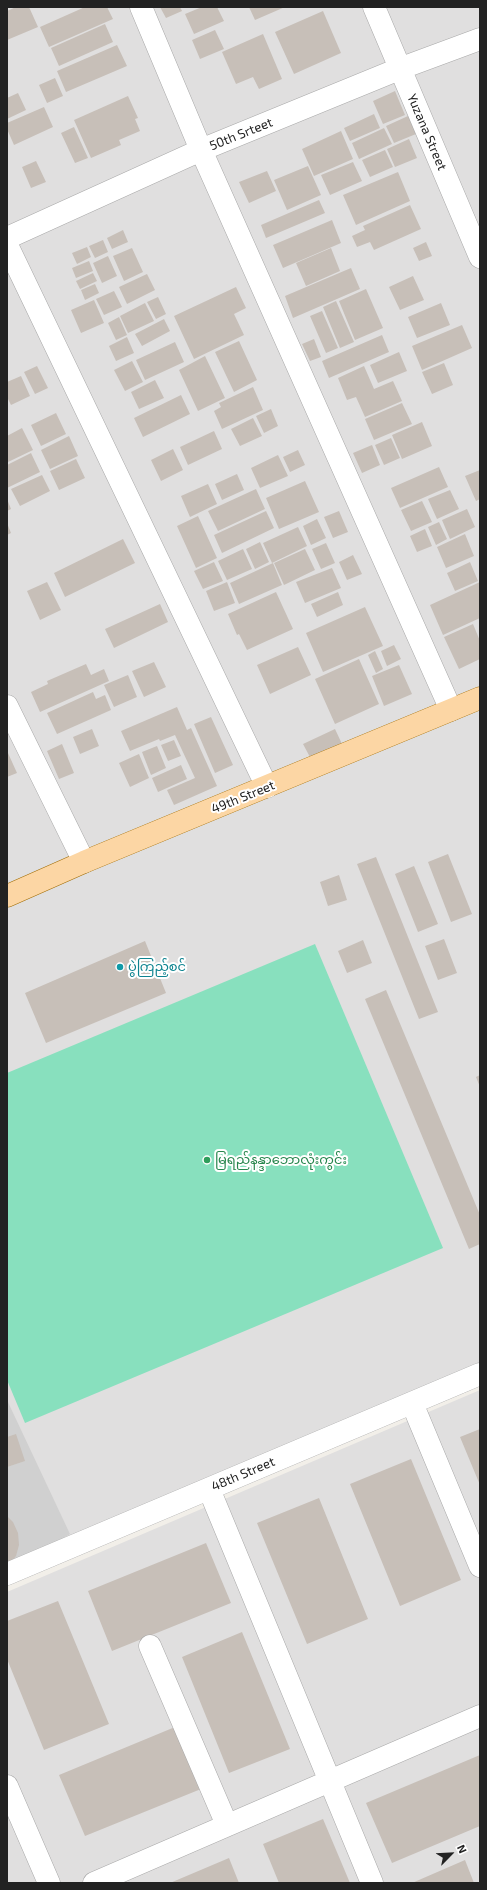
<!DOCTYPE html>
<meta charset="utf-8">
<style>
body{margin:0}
#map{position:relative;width:487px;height:1890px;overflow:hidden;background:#f2efe9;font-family:"Exo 2",sans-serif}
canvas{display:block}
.frame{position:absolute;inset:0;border:8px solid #222;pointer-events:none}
.north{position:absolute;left:431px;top:1834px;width:40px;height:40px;-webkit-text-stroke:3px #fff;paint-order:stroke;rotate:66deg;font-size:11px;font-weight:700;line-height:16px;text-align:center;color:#222}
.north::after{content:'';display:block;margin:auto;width:14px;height:18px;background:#222;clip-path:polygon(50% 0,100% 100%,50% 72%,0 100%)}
</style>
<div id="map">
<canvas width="487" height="1890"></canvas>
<div class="frame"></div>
<div class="north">N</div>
</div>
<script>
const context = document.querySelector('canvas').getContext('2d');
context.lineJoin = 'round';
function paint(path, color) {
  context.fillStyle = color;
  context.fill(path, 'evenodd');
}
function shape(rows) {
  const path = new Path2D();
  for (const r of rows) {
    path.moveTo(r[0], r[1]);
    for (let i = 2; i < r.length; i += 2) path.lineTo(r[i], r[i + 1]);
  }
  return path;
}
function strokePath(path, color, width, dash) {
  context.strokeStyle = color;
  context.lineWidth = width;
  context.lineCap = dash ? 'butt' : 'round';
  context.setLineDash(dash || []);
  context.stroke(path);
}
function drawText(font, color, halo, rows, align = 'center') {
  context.font = font + ' "Exo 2","Noto Sans Myanmar",sans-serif';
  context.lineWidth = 4;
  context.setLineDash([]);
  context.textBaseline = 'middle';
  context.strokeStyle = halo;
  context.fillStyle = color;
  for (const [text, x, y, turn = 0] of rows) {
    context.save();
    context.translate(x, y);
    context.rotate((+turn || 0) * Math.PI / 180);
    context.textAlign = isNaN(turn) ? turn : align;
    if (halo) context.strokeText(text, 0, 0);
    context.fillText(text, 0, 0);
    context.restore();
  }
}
paint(shape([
 [7,7,480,7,480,1386,7,1584],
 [480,1390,480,1883,7,1883,7,1592]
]), '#e0dfdf');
paint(shape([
 [7,1400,70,1534,7,1571]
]), '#d0d0d0');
paint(shape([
 [315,944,443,1248,25,1423,7,1380,7,1073]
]), '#88e0be');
paint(shape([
 [16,7,29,7,38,27,7,40,7,11],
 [85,7,107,7,113,19,49,47,40,27],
 [160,7,180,7,182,11,166,18],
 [202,7,217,7,224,21,194,34,185,14],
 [249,7,285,7,255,20],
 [323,11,341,53,294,74,275,32],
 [105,24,113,42,59,66,51,48],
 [215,30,224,49,200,59,192,40],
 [263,34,282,79,259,89,253,77,236,84,222,52],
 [117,45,127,66,66,92,57,71],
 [55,78,63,96,47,103,39,85],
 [395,91,405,115,383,124,373,101],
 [18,93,26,110,7,119,7,98],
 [128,96,138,118,135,119,140,131,119,140,121,145,91,158,74,120],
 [44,107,53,127,14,145,7,129,7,123],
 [374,114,380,128,350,141,344,128],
 [408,116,416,134,394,143,386,126],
 [74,127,88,158,75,163,61,133],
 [384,128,392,144,359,159,352,143],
 [341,131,353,159,314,176,302,149],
 [409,139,417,158,395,167,387,149],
 [385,150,393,167,370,177,362,160],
 [36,161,46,182,31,188,22,167],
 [353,162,362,181,330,195,321,175],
 [308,166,321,195,287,210,274,180],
 [267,171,276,191,249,203,239,182],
 [398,172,410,201,356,225,343,195],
 [319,200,325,213,266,238,261,225],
 [410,205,421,229,374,250,370,242,357,247,352,236,365,230,363,226],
 [332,220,341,243,283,268,273,245],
 [123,230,128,242,112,249,107,238],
 [103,240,108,252,95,258,89,246],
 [426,242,432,256,419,261,413,248],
 [87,247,91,257,77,264,72,253],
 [132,248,143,272,124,281,113,256],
 [331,248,340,271,306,286,296,263],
 [108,256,117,276,102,283,93,263],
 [89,261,93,271,76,278,72,268],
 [351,268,360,289,293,318,285,296],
 [93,273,97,281,80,289,76,281],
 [147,274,155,290,127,304,119,287],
 [413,276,424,300,400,310,389,287],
 [95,284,99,293,85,300,81,290],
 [236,287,246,308,234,314,244,335,194,359,174,316],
 [366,289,383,328,355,340,339,301],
 [114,291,122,307,104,315,96,299],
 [158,297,166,314,156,319,147,302],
 [94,300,104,323,81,333,71,310],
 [336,301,354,342,340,348,323,307],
 [145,303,154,321,128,333,120,316],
 [441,303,450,325,417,338,408,317],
 [322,311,338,348,326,353,310,316],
 [119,317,127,335,116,340,108,323],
 [164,319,170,331,142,346,135,334],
 [462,325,472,348,422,370,412,346],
 [382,335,389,352,329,378,322,361],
 [127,337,134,353,116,361,109,346],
 [314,339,321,357,310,361,302,344],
 [239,341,257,380,234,392,215,352],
 [175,342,184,362,145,380,136,360],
 [399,352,407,371,378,383,370,365],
 [205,356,225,398,198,411,179,370],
 [132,361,143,382,125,391,114,370],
 [444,363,453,385,432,394,422,372],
 [37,366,48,388,35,394,24,372],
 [364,366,374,389,393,381,402,401,365,417,356,397,347,400,338,378],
 [21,376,30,396,11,405,7,397,7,382],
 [155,380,164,398,139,409,131,392],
 [253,387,263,410,222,429,214,411,221,407,219,403],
 [181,395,190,414,143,437,134,418],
 [402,403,412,424,374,440,365,419],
 [271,409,278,426,264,433,256,416],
 [56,413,66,434,41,446,31,425],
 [253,418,262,436,240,446,231,429],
 [422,422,432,446,402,459,392,435],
 [22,428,33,450,8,462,7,436],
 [214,431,222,449,188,465,180,447],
 [69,436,78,456,50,469,41,450],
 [391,438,400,458,384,465,375,445],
 [372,445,380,465,362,473,353,453],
 [173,449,183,470,161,481,151,460],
 [298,450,305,465,290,472,283,457],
 [31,453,40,472,7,488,7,465],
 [278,455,288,476,260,488,251,468],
 [76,459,85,478,59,490,50,471],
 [439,467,448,487,400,508,391,488],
 [480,470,480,499,476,501,465,476],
 [237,474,244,490,222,500,215,484],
 [42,475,50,491,20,506,11,489],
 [305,481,319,512,279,529,266,498],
 [208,484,217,504,190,517,181,496],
 [256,489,265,509,218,531,208,511],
 [450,490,459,509,437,519,428,499],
 [7,499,11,509,7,511],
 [422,501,432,522,411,531,401,510],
 [467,509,475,527,450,539,442,520],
 [266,511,274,528,222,553,214,535],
 [339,511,348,532,333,538,324,517],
 [198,516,217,558,196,568,177,526],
 [317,519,326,538,311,545,303,526],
 [439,522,447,539,436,545,428,527],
 [7,523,11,533,7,535],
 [298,527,307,546,272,563,263,543],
 [425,529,432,546,417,552,410,536],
 [465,534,474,556,446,568,437,547],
 [123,539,135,563,65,597,54,573],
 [260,542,269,562,255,569,246,549],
 [326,543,335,563,321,569,312,549],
 [243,549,252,569,227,580,218,561],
 [305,549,315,570,284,585,274,563],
 [353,555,362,574,347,580,339,562],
 [214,562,223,581,203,589,194,571],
 [470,562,478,581,455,591,447,573],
 [273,563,282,585,239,604,230,583],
 [332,568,341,588,305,603,296,582],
 [47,582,61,610,40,620,27,591],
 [227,582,235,603,214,611,206,591],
 [480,582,480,618,443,635,430,605],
 [276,592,293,629,247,650,239,634,237,635,228,614],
 [338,592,343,605,317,617,311,604],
 [160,604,168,622,114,648,105,629],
 [365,607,383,646,323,672,306,633],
 [473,624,480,641,480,659,459,669,444,637],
 [394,645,401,659,387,666,381,651],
 [298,647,311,675,270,694,257,665],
 [375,651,383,669,376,673,368,655],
 [359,659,379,704,335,724,315,679],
 [154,662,166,687,144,697,132,671],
 [86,664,91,675,104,669,109,681,40,712,31,692,48,684,47,681],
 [399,665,412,694,384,706,372,676],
 [128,675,137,697,114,707,104,685],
 [93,692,96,699,105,695,111,710,57,734,47,713],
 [177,707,187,730,191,728,217,786,174,805,167,790,195,778,175,735,160,741,159,739,130,751,121,731],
 [211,717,233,765,215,773,194,724],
 [92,729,99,746,80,754,73,737],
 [335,729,342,744,311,759,303,744],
 [174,740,181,756,168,761,161,745],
 [62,744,74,773,59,779,47,751],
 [157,746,166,768,151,775,142,752],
 [7,753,8,753,17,773,7,777],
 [139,754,149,778,130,787,119,763],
 [181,765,187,779,158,792,152,778],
 [448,854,472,914,451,922,428,862],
 [376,857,438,1012,419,1019,357,864],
 [414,866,438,924,418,932,395,874],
 [339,875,347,900,328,906,320,882],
 [444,939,457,973,438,980,425,946],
 [363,940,372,963,347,973,338,951],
 [145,941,166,993,46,1043,25,993],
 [386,990,480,1215,480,1244,469,1249,365,999],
 [480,1075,480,1087,476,1077],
 [480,1429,480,1485,460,1437],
 [16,1434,25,1461,7,1467,7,1437],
 [411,1459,461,1580,400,1606,350,1484],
 [319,1498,368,1619,307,1644,257,1523],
 [7,1516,13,1522,18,1533,19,1545,16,1556,7,1567],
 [206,1543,231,1603,112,1651,88,1591],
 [58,1601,109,1724,44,1750,7,1659,7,1621],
 [242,1632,290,1749,229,1773,182,1657],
 [175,1727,201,1789,85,1836,59,1775],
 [480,1755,480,1826,392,1863,366,1803],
 [323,1819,350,1883,279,1883,263,1844],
 [229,1858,239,1883,170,1883],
 [465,1860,474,1883,412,1883]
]), '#c7bfb8');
const minor = shape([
 [141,7,201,150,451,710],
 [374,7,480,257],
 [7,238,201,150,399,69,480,39],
 [7,245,267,787],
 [7,706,84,862],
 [412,1403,480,1566],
 [209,1489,372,1883],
 [7,1574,480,1374],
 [150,1646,227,1825],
 [7,1786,49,1883],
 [94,1883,480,1716]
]);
const major = shape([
 [7,896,84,862,480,698]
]);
strokePath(minor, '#a9a9a9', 23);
strokePath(major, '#a06b00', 23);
strokePath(minor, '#fff', 22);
strokePath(major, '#fcd6a4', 22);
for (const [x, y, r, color] of [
 [120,967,4,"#0f9aa8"],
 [207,1160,4,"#2e9e5b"]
]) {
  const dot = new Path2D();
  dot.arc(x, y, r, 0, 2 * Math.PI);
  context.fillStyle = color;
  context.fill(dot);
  strokePath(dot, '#fff', 1.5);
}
drawText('13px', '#222', '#fff', [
 ["Yuzana Street",427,132,67],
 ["50th Srteet",241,134,-22],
 ["49th Street",243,797,-22],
 ["48th Street",243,1474,-23]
]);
drawText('13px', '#0d838f', '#fff', [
 ["ပွဲကြည့်စင်",128,967]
], 'left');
drawText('13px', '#27864d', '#fff', [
 ["မြရည်နန္ဒာဘောလုံးကွင်း",215,1160]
], 'left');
</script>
